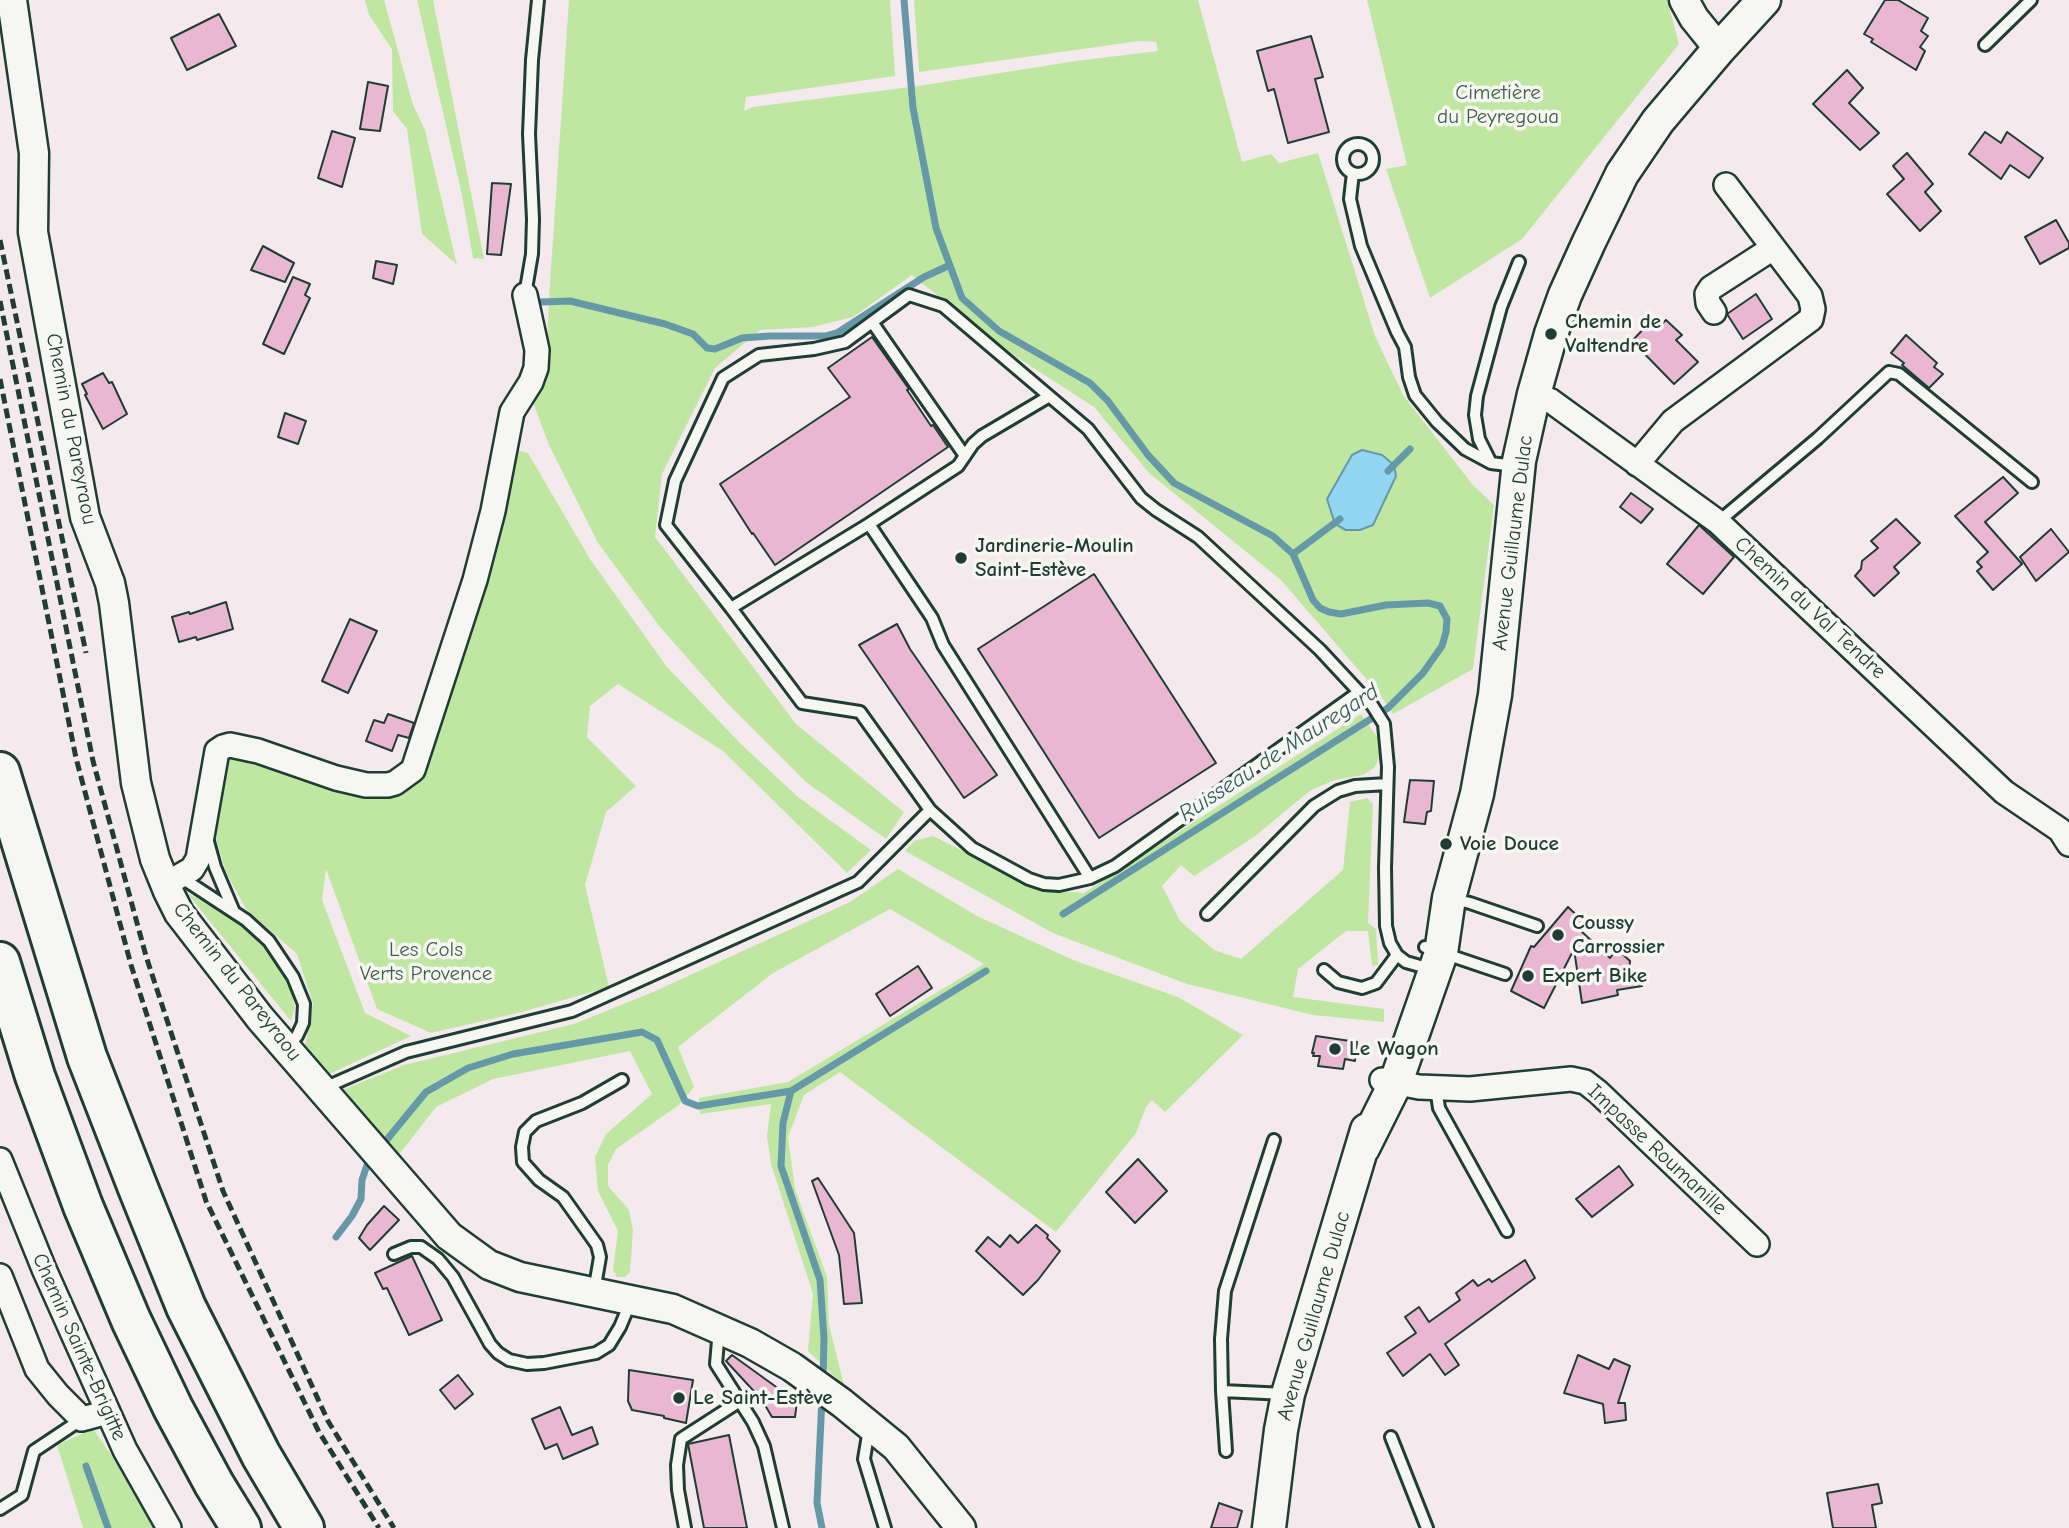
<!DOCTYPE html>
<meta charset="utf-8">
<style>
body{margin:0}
canvas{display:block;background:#f4e9ec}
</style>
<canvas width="2069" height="1528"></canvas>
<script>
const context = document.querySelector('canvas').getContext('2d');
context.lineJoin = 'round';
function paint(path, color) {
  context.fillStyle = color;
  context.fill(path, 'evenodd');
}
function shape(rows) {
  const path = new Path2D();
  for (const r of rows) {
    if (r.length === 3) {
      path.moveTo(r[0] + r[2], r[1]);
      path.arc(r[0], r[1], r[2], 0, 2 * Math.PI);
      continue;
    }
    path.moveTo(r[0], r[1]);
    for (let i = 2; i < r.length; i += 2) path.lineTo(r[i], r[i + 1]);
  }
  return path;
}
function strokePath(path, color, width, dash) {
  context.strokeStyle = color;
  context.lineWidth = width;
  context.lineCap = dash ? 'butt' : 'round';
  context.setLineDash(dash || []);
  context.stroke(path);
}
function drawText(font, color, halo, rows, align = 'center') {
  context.font = font + ' "Comic Neue",sans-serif';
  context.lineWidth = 7;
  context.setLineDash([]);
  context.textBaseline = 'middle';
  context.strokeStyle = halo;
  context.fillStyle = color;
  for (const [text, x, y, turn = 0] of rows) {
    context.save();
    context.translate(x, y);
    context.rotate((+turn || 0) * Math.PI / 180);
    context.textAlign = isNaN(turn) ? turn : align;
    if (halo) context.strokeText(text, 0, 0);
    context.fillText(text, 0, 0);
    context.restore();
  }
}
paint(shape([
 [365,0,384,0,413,105,425,130,457,265,422,234,407,129,393,111,392,49,369,15],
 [417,0,433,0,484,259,473,258,462,195],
 [569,0,890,0,895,76,746,97,744,111,753,107,918,86,1076,61,1158,51,1156,42,1139,41,919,72,914,0,1198,0,1242,162,1271,154,1279,163,1318,153,1375,336,1403,395,1472,484,1494,505,1473,669,1393,714,1381,696,1281,580,1149,473,1094,407,1001,347,912,275,853,317,813,327,760,330,715,368,662,474,655,537,796,724,904,812,886,839,806,782,727,703,660,627,598,543,549,445,531,397,546,368,549,299],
 [1367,0,1667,0,1679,44,1522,239,1430,298,1386,169,1407,165],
 [517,450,528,453,590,559,667,667,742,745,798,797,871,850,847,873,723,751,618,684,590,706,587,737,636,786,606,812,585,885,609,987,522,1012,431,1033,377,1009,326,869,322,900,365,1013,411,1036,327,1075,305,1046,313,1004,297,954,246,909,226,872,213,829,223,757,234,751,398,791,485,580],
 [1361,714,1377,737,1380,757,1374,768,1363,775,1335,780,1311,790,1254,837,1194,876,1181,865,1162,886,1180,921,1214,950,1241,959,1343,870,1350,802,1367,798,1373,804,1368,923,1376,929,1378,965,1372,966,1368,931,1346,931,1298,969,1293,997,1384,1009,1384,1022,1313,1015,1187,984,1053,933,905,851,914,841,933,836,1040,889,1084,893],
 [898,869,977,916,1073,960,1178,997,1243,1035,1165,1112,1152,1100,1146,1107,1136,1133,1056,1232,840,1072,804,1095,788,1137,795,1189,827,1277,829,1325,844,1385,808,1351,813,1294,771,1164,767,1136,771,1104,700,1114,699,1098,788,1082,984,964,890,909,773,973,678,1047,694,1087,679,1105,616,1149,608,1165,608,1186,629,1210,633,1230,630,1272,625,1277,617,1277,613,1270,618,1231,598,1191,595,1157,606,1134,652,1094,630,1051,493,1079,436,1107,398,1156,342,1090,404,1065,574,1024,653,992,850,902],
 [187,893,216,908,242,925,265,947,288,979,295,1007,291,1021],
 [93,1429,119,1466,153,1528,83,1528,57,1445]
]), '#c0e7a2');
const water = shape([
 [1362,450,1382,455,1394,465,1396,476,1373,525,1360,530,1346,530,1335,524,1327,499,1352,455,1362,450]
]);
paint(water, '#93d6f4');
strokePath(water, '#6599a7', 2);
strokePath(shape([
 [904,0,913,108,936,228,962,298,999,331,1090,383,1108,401,1148,455,1174,483,1273,536,1293,554,1313,600,1320,608,1329,612,1341,614,1386,605,1428,603,1440,606,1447,619,1446,632,1442,646,1423,673,1388,708,1063,914],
 [541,302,570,301,665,324,693,334,707,348,715,349,742,338,770,336,826,336,837,333,924,277,950,265],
 [1388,471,1410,449],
 [1293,554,1340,519],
 [380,1148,426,1092,468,1068,513,1054,642,1032,657,1040,685,1101,698,1106,791,1091],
 [336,1237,352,1216,361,1199,362,1180,368,1162,372,1157],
 [823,1379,824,1338,820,1280,781,1166,783,1123,791,1091,986,971],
 [822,1398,817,1503,822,1528],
 [86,1466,108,1528]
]), '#6599a7', 7);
const building = shape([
 [1885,0,1898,0,1928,18,1921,31,1928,36,1920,47,1925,51,1916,70,1871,42,1873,39,1864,34,1885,0],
 [219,14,236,46,187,70,171,38,219,14],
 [1311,36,1323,77,1315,79,1329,132,1288,143,1274,89,1268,91,1257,51,1311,36],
 [1847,70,1863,88,1849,103,1879,133,1860,150,1813,104,1847,70],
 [368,82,388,86,380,131,360,129,368,82],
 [332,131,355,138,342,187,318,178,332,131],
 [1985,132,2001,143,2007,132,2043,158,2029,178,2010,165,2001,179,1969,154,1985,132],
 [1907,153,1933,184,1925,192,1941,211,1920,231,1887,194,1904,179,1893,166,1907,153],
 [492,183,511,184,501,255,487,254,492,183],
 [2056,220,2069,243,2069,248,2040,264,2025,237,2056,220],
 [263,246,294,263,285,282,251,270,263,246],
 [376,261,397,265,393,284,373,278,376,261],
 [293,277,310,284,305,295,310,298,284,354,263,344,293,277],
 [1756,294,1772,319,1743,339,1727,314,1756,294],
 [1666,320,1682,335,1676,340,1698,362,1674,384,1632,341,1650,322,1656,329,1666,320],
 [1906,335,1937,363,1934,367,1943,374,1929,388,1902,365,1904,363,1891,353,1906,335],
 [872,337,909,389,907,390,931,426,933,425,948,447,775,565,753,533,752,534,720,484,850,397,828,368,872,337],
 [103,373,109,383,112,382,127,414,103,429,85,395,87,394,82,384,103,373],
 [285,413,306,421,298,444,278,437,285,413],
 [2003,477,2018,493,1985,522,2022,564,1993,590,1977,571,1982,567,1977,562,1988,552,1955,516,2003,477],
 [1631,493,1653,509,1641,523,1620,507,1631,493],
 [1896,519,1920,543,1894,567,1899,573,1874,596,1855,576,1861,569,1862,561,1878,548,1871,541,1896,519],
 [1699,525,1734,557,1703,594,1667,564,1699,525],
 [2051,529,2069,552,2036,581,2020,557,2051,529],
 [1094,574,1216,763,1099,838,978,649,1094,574],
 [226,602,233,629,197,640,196,637,179,642,172,617,189,612,190,614,226,602],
 [350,619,377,631,348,693,322,681,350,619],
 [897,624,910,649,997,775,964,798,859,645,897,624],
 [388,714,414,723,409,738,398,735,392,751,366,741,374,720,384,723,388,714],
 [1410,780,1434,781,1431,811,1427,812,1425,824,1404,822,1410,780],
 [1568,907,1585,923,1580,930,1610,958,1617,949,1630,961,1629,974,1642,986,1617,990,1618,995,1582,1003,1574,949,1544,1008,1511,991,1531,946,1534,947,1568,907],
 [918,966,932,988,890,1016,876,994,918,966],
 [1316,1036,1357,1042,1355,1061,1345,1059,1343,1069,1318,1066,1320,1056,1313,1056,1314,1053,1312,1053,1316,1036],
 [1138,1159,1167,1191,1135,1223,1106,1192,1138,1159],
 [1619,1166,1633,1185,1592,1217,1576,1199,1619,1166],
 [818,1178,854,1233,862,1303,844,1304,839,1255,812,1181,818,1178],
 [384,1206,399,1220,370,1250,359,1238,367,1225,384,1206],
 [1036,1225,1048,1235,1047,1238,1060,1251,1038,1280,1023,1295,976,1251,988,1237,1000,1247,1010,1235,1018,1243,1036,1225],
 [412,1256,442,1320,409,1335,387,1288,383,1289,375,1273,412,1256],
 [1525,1260,1535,1278,1445,1344,1459,1365,1445,1375,1430,1354,1403,1376,1387,1353,1416,1333,1405,1317,1419,1307,1429,1322,1460,1300,1456,1293,1473,1280,1478,1286,1489,1279,1492,1282,1525,1260],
 [732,1355,797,1402,795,1417,772,1417,762,1400,726,1361,732,1355],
 [1578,1355,1609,1369,1614,1359,1630,1366,1618,1403,1625,1403,1626,1420,1605,1423,1603,1404,1564,1393,1578,1355],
 [629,1370,693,1380,686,1423,664,1418,664,1416,632,1410,628,1401,629,1370],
 [458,1375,473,1394,455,1409,440,1390,458,1375],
 [560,1407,572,1435,592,1427,598,1444,563,1459,557,1444,545,1449,532,1419,560,1407],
 [729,1435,747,1528,704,1528,688,1444,729,1435],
 [1878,1484,1882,1503,1872,1505,1876,1528,1833,1528,1827,1493,1878,1484],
 [1219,1503,1242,1511,1237,1528,1211,1528,1219,1503]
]);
paint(building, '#eab7d3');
strokePath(building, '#1f3d34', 2);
const service = shape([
 [1985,45,2031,0],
 [1358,159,15],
 [1353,173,1350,199,1361,246,1397,332,1405,347,1409,377,1415,395,1437,422,1465,449,1491,463,1515,466],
 [525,295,532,254,533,219,529,134,532,60,538,0],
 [872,322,965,456],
 [1048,397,982,436,973,444,958,466,869,524,932,618,943,645,1090,878],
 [1491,463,1479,439,1475,415,1477,396,1501,307,1519,262],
 [1718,522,1818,438,1889,372,1899,374,2032,482],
 [731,608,869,524],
 [1359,692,1372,705,1384,724,1388,767,1385,868,1386,926,1390,943,1397,955,1406,962,1420,966],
 [207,838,215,867,234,912],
 [179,876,246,920,269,941,293,977,304,1004,303,1023,297,1036,288,1046],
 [1453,899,1470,903,1537,926],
 [1207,914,1314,806,1338,791,1355,786,1387,784],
 [1425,947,1505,974],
 [1324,970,1338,982,1362,988,1376,983,1397,955],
 [324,1088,406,1052,572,1011,858,882,930,810,860,712,802,703,731,608,666,525,675,481,723,378,759,355,814,349,845,342,909,295,943,306,1088,429,1141,498,1156,510,1198,537,1320,650,1359,692,1115,866,1090,878,1059,885,1044,884,1029,879,972,848,930,810],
 [1436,1088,1439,1108,1507,1231],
 [1274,1140,1225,1291,1221,1339,1222,1391,1286,1394],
 [394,1254,411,1247,421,1247,438,1259,453,1277,490,1344,498,1353,509,1360,527,1364,544,1363,596,1353,609,1345,620,1327,630,1303],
 [594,1292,600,1257,597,1245,563,1197,539,1180,523,1162,522,1147,525,1132,536,1121,582,1103,622,1080],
 [719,1329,716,1364,753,1422,764,1446,783,1528],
 [1222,1391,1226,1451],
 [869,1429,864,1459,885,1528],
 [1391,1437,1427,1528],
 [0,1509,22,1495,34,1451,82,1419],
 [685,1528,678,1490,677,1465,681,1439,740,1401]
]);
const minor = shape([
 [1714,312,1708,303,1707,294,1711,288,1773,248],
 [1534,394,1551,401,1718,522,2004,792,2060,830,2069,844],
 [1637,464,1673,421,1811,319,1813,309,1810,296,1726,185],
 [166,884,192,869,198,859,217,751,223,747,230,745,258,751,336,778,366,785,388,785,395,783,413,770,475,580,493,511,512,412,531,382,536,368,537,350,525,295],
 [1382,1080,1419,1087,1470,1089,1571,1079,1585,1082,1598,1092,1757,1244],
 [0,1160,44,1269,125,1450,169,1528],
 [0,1276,37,1369,58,1395,82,1419,108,1412]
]);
const tertiary = shape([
 [12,0,34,153,33,232,85,517,110,583,114,603,136,783,155,859,168,891,179,913,260,1018,449,1236,489,1265,520,1277,673,1309,750,1343,792,1367,842,1403,896,1447,961,1528],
 [1684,0,1694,18,1719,49]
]);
const secondary = shape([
 [1363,1148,1396,1082,1441,953,1449,898,1477,794,1495,695,1519,461,1534,394,1551,334,1565,295,1589,242,1622,174,1658,121,1719,49,1764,0],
 [1269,1528,1281,1430,1288,1394,1367,1130]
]);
const motorway = shape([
 [0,772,87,1057,138,1188,186,1307,261,1455,304,1528],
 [0,962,35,1076,83,1206,131,1320,173,1408,214,1484,241,1528]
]);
strokePath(service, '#1f3d34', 16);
strokePath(minor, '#1f3d34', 28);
strokePath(tertiary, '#1f3d34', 33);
strokePath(secondary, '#1f3d34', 37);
strokePath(motorway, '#1f3d34', 44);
strokePath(service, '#f6f6f2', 10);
strokePath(minor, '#f6f6f2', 23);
strokePath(tertiary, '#f6f6f2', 28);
strokePath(secondary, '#f6f6f2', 32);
strokePath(motorway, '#f6f6f2', 38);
strokePath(shape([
 [0,240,86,653],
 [0,301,93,761,146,956,223,1191,328,1421,394,1528],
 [0,379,76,758,131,965,206,1201,319,1432,379,1528]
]), '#1f3d34', 5, [10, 5]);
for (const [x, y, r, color] of [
 [1551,334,7,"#1f3d34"],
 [961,558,7,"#1f3d34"],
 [1446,844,7,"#1f3d34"],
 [1558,935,7,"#1f3d34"],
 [1528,976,7,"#1f3d34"],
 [1335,1049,7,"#1f3d34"],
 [679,1398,7,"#1f3d34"]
]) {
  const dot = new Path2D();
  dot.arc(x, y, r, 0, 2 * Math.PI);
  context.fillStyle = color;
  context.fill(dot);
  strokePath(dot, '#f6f6f2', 2.5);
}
drawText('21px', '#3f5f4a', '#f6f6f2', [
 ["Cimetière",1498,93],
 ["du Peyregoua",1498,117],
 ["Les Cols",426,950],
 ["Verts Provence",426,974]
]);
drawText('bold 21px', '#1f3d34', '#f6f6f2', [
 ["Chemin de",1565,322],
 ["Valtendre",1565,346],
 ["Jardinerie-Moulin",975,546],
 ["Saint-Estève",975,570],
 ["Voie Douce",1460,844],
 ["Coussy",1572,923],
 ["Carrossier",1572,947],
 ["Expert Bike",1542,976],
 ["Le Wagon",1349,1049],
 ["Le Saint-Estève",693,1398]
], 'left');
drawText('21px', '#1f3d34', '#f6f6f2', [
 ["Chemin du Pareyraou",71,429,79],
 ["Avenue Guillaume Dulac",1513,543,-83],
 ["Chemin du Val Tendre",1810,608,43],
 ["Chemin du Pareyraou",237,982,52],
 ["Impasse Roumanille",1657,1150,43],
 ["Avenue Guillaume Dulac",1314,1316,-74],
 ["Chemin Sainte-Brigitte",79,1347,66]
]);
drawText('italic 23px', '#365c5a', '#f6f6f2', [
 ["Ruisseau de Mauregard",1279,753,-33]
]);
</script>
